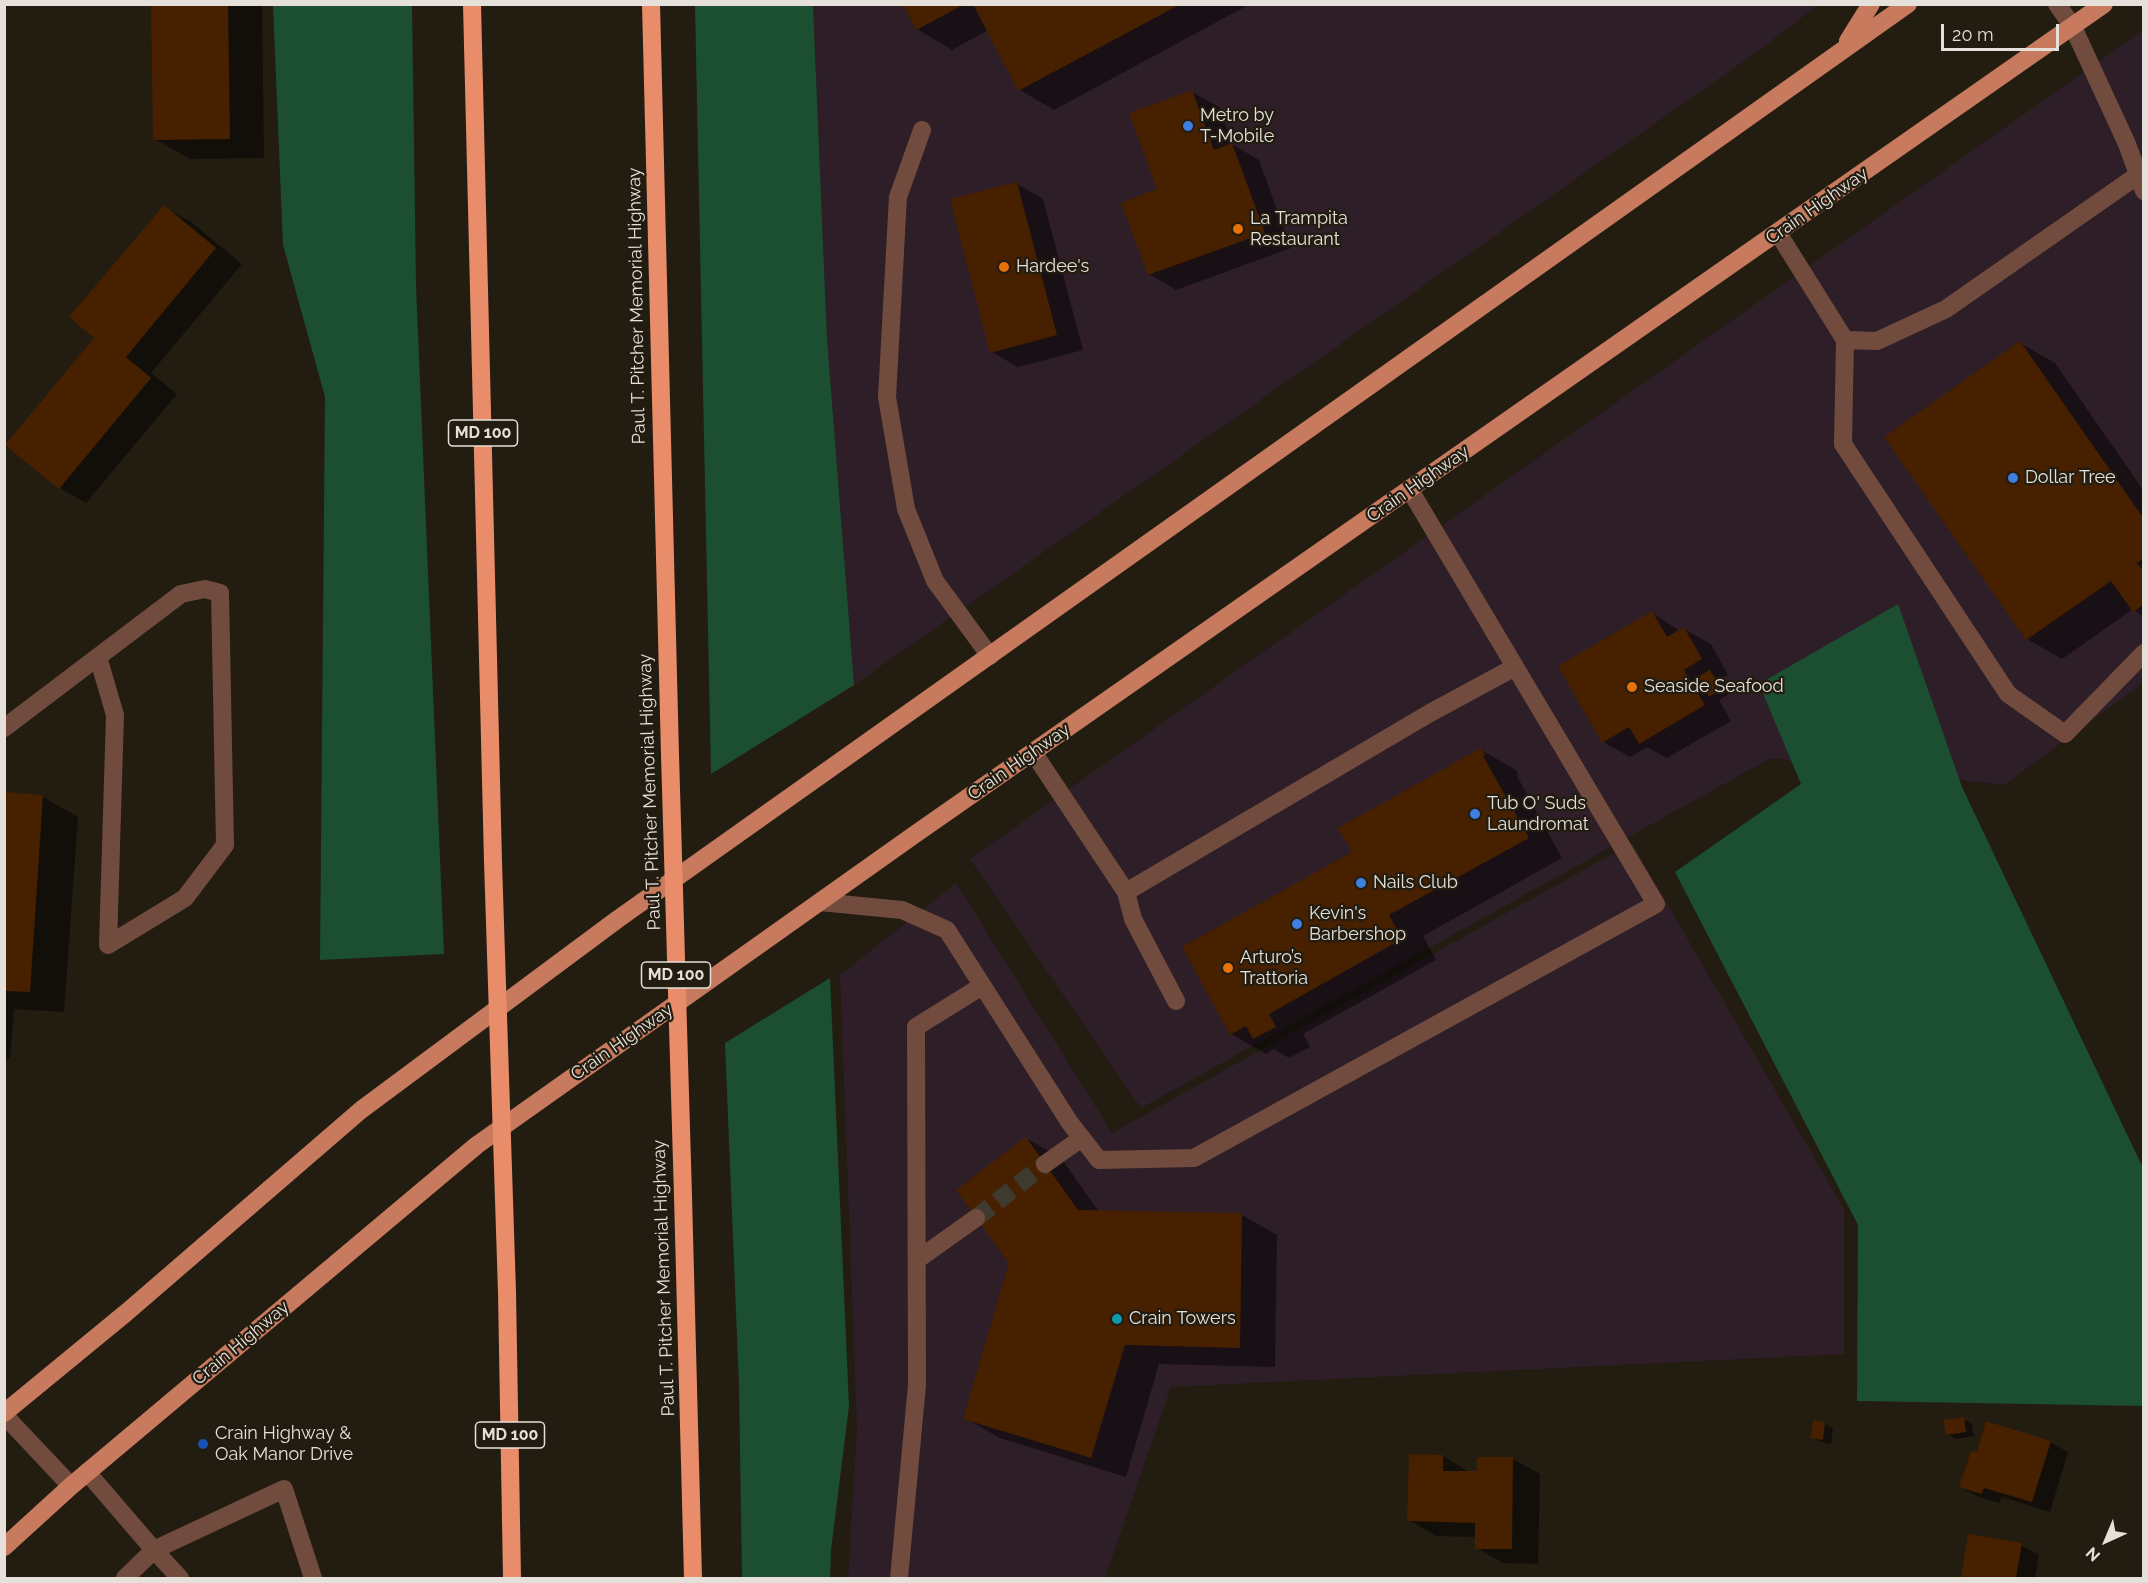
<!DOCTYPE html>
<meta charset="utf-8">
<style>
body{margin:0}
#map{position:relative;width:2148px;height:1583px;overflow:hidden;background:#221c11;font-family:Raleway,sans-serif}
canvas{display:block}
.frame{position:absolute;inset:0;border:6px solid #e5e1da;pointer-events:none}
.north{position:absolute;left:2076px;top:1511px;width:60px;height:60px;-webkit-text-stroke:4px #221c11;paint-order:stroke;rotate:224deg;font-size:16px;font-weight:700;line-height:24px;text-align:center;color:#e5e1da}
.north::after{content:'';display:block;margin:auto;width:21px;height:27px;background:#e5e1da;clip-path:polygon(50% 0,100% 100%,50% 72%,0 100%)}
.scale{position:absolute;left:1941px;top:24px;width:118px;height:27px;box-sizing:border-box;border:3px solid #e5e1da;border-top:0;padding-left:8px;font-size:18px;line-height:21px;white-space:nowrap;color:#e5e1da;-webkit-text-stroke:4px #221c11;paint-order:stroke}
</style>
<div id="map">
<canvas width="2148" height="1583"></canvas>
<div class="frame"></div>
<div class="north">N</div>
<div class="scale">20 m</div>
</div>
<script>
const context = document.querySelector('canvas').getContext('2d');
context.lineJoin = 'round';
function paint(path, color) {
  context.fillStyle = color;
  context.fill(path, 'evenodd');
}
function shape(rows) {
  const path = new Path2D();
  for (const r of rows) {
    path.moveTo(r[0], r[1]);
    for (let i = 2; i < r.length; i += 2) path.lineTo(r[i], r[i + 1]);
  }
  return path;
}
function strokePath(path, color, width, dash) {
  context.strokeStyle = color;
  context.lineWidth = width;
  context.lineCap = dash ? 'butt' : 'round';
  context.setLineDash(dash || []);
  context.stroke(path);
}
function drawText(font, color, halo, rows, align = 'center') {
  context.font = font + ' Raleway,sans-serif';
  context.lineWidth = 4.5;
  context.setLineDash([]);
  context.textBaseline = 'middle';
  context.strokeStyle = halo;
  context.fillStyle = color;
  for (const [text, x, y, turn = 0] of rows) {
    context.save();
    context.translate(x, y);
    context.rotate((+turn || 0) * Math.PI / 180);
    context.textAlign = isNaN(turn) ? turn : align;
    if (halo) context.strokeText(text, 0, 0);
    context.fillText(text, 0, 0);
    context.restore();
  }
}
paint(shape([
 [813,5,1818,5,1754,54,854,685,827,339],
 [2143,30,2143,683,2004,785,1771,758,1141,1108,970,859],
 [1632,843,1844,1209,1844,1354,1171,1387,1105,1578,848,1578,857,1427,840,975,956,883,1112,1133]
]), '#2e1e27');
paint(shape([
 [273,5,412,5,416,286,444,954,320,960,325,397,283,245],
 [695,5,813,5,827,339,854,685,711,774],
 [1898,604,1962,787,2143,1168,2143,1406,1857,1401,1858,1225,1675,872,1801,784,1759,684],
 [830,978,849,1406,831,1550,830,1578,742,1578,739,1385,725,1043]
]), '#1c4f32');
paint(shape([
 [153,4,262,4,264,158,190,159,155,139],
 [904,4,1250,4,1054,110,1020,90,988,30,952,50,917,29],
 [1192,92,1219,107,1233,145,1259,160,1291,248,1176,290,1149,274,1159,190],
 [1017,184,1043,199,1083,350,1018,367,992,352],
 [164,207,191,222,242,264,151,373,177,394,86,503,60,488,97,337],
 [2020,343,2055,363,2144,491,2144,617,2133,609,2062,659,2027,639],
 [1652,613,1680,631,1684,629,1711,644,1728,675,1720,679,1729,694,1719,700,1731,721,1667,758,1647,747,1630,757,1603,742],
 [1481,750,1516,770,1519,775,1517,776,1562,858,1423,936,1436,960,1303,1034,1310,1047,1289,1058,1274,1049,1266,1054,1231,1034,1354,853],
 [4,794,43,797,78,817,64,1012,14,1009,10,1059,4,1059],
 [1026,1138,1061,1158,1099,1212,1242,1215,1277,1235,1275,1367,1159,1364,1126,1477,1000,1438,965,1418,1011,1263],
 [1963,1419,1972,1424,1974,1436,1956,1439,1947,1434],
 [1825,1424,1833,1428,1831,1444,1821,1442,1812,1437],
 [2050,1442,2068,1452,2050,1512,2002,1497,1999,1503,1979,1497,1961,1487,1978,1454],
 [1443,1456,1469,1472,1479,1473,1513,1459,1540,1474,1538,1564,1503,1563,1477,1548,1477,1537,1436,1536,1409,1520],
 [1969,1535,2021,1545,2039,1555,2035,1578,1962,1578]
]), '#0007');
paint(shape([
 [903,4,965,4,916,30],
 [973,4,1181,4,1018,91],
 [151,5,228,5,230,139,153,140],
 [1192,90,1214,150,1232,143,1265,233,1148,275,1121,203,1157,189,1129,113],
 [1017,182,1057,335,990,353,950,199],
 [164,205,216,248,126,357,151,378,59,489,5,445,94,338,69,317],
 [2020,341,2144,519,2144,558,2137,563,2144,572,2144,604,2133,612,2111,581,2026,640,1884,437],
 [1652,611,1667,637,1684,627,1702,659,1684,670,1705,705,1639,744,1629,727,1602,743,1558,666],
 [1710,670,1722,689,1709,697,1697,677],
 [1481,748,1485,755,1483,756,1529,838,1389,915,1402,939,1269,1014,1276,1027,1253,1039,1246,1026,1230,1035,1182,947,1352,852,1338,828],
 [4,792,43,795,30,992,4,991],
 [1026,1137,1078,1210,1242,1213,1240,1348,1125,1345,1091,1458,963,1419,1009,1263,956,1190],
 [1964,1417,1966,1432,1946,1435,1943,1420],
 [1813,1420,1825,1422,1823,1440,1810,1438],
 [1986,1421,2051,1441,2032,1502,1984,1488,1981,1494,1959,1487,1971,1451,1977,1452],
 [1409,1454,1443,1455,1443,1471,1477,1471,1477,1457,1513,1457,1512,1549,1475,1549,1475,1523,1407,1521],
 [1968,1534,2022,1543,2016,1578,1961,1578]
]), '#472000');
strokePath(shape([
 [976,1218,1045,1164]
]), '#3f3a2f', 18, [18, 9]);
strokePath(shape([
 [2057,4,2073,27,2127,144,2144,191],
 [922,130,898,197,887,397,906,509,935,581,990,656],
 [1778,233,1845,340,1843,444,2008,694,2065,734,2144,653],
 [1845,340,1877,341,1946,309,2138,175],
 [4,728,181,594,205,589,220,593,225,845,185,898,108,945,115,715,98,657],
 [1033,752,1126,892,1430,713,1515,667],
 [1126,892,1133,919,1176,1001],
 [820,902,902,910,947,930,1070,1123,1099,1160,1194,1158,1656,904,1410,490],
 [1045,1164,1082,1138],
 [917,1260,976,1218],
 [4,1415,71,1486],
 [87,1472,154,1550,125,1578],
 [180,1578,154,1550,284,1489,313,1578],
 [899,1578,917,1385,916,1027,982,986]
]), '#714c3e', 18);
strokePath(shape([
 [1848,41,1871,4],
 [4,1413,127,1312,361,1110,618,919,1908,4],
 [4,1547,71,1486,477,1145,914,835,2104,4]
]), '#c77a5d', 18);
strokePath(shape([
 [472,4,493,862],
 [651,4,670,755],
 [683,1196,693,1578],
 [507,1292,512,1578]
]), '#e98c69', 18);
strokePath(shape([
 [670,755,683,1196],
 [493,862,507,1292]
]), '#e98c69', 18);
for (const [x, y, r, color] of [
 [1188,126,6,"#3f7fe0"],
 [1238,229,6,"#e8710a"],
 [1004,267,6,"#e8710a"],
 [2013,478,6,"#3f7fe0"],
 [1632,687,6,"#e8710a"],
 [1475,814,6,"#3f7fe0"],
 [1361,883,6,"#3f7fe0"],
 [1297,924,6,"#3f7fe0"],
 [1228,968,6,"#e8710a"],
 [1117,1319,6,"#0f9aa8"],
 [203,1444,6,"#1a4fb4"]
]) {
  const dot = new Path2D();
  dot.arc(x, y, r, 0, 2 * Math.PI);
  context.fillStyle = color;
  context.fill(dot);
  strokePath(dot, '#221c11', 2);
}
for (const [x, y, w] of [
 [483,433,69],
 [676,975,69],
 [510,1435,69]
]) {
  const box = new Path2D();
  box.roundRect(x - w / 2, y - 13, w, 26, 4.5);
  context.fillStyle = '#221c11';
  context.fill(box);
  strokePath(box, '#e5e1da', 1.5);
}
drawText('bold 16px', '#e5e1da', null, [
 ["MD 100",483,433],
 ["MD 100",676,975],
 ["MD 100",510,1435]
]);
drawText('18px', '#e5e1da', '#221c11', [
 ["Metro by",1200,116],
 ["T-Mobile",1200,137],
 ["La Trampita",1250,219],
 ["Restaurant",1250,240],
 ["Hardee's",1016,267],
 ["Dollar Tree",2025,478],
 ["Seaside Seafood",1644,687],
 ["Tub O' Suds",1487,804],
 ["Laundromat",1487,825],
 ["Nails Club",1373,883],
 ["Kevin's",1309,914],
 ["Barbershop",1309,935],
 ["Arturo’s",1240,958],
 ["Trattoria",1240,979],
 ["Crain Towers",1129,1319],
 ["Crain Highway &",215,1434],
 ["Oak Manor Drive",215,1455]
], 'left');
drawText('18px', '#e5e1da', '#221c11', [
 ["Crain Highway",1817,206,-35],
 ["Paul T. Pitcher Memorial Highway",637,306,-91],
 ["Crain Highway",1418,484,-35],
 ["Crain Highway",1019,762,-35],
 ["Paul T. Pitcher Memorial Highway",650,792,-92],
 ["Crain Highway",622,1042,-35],
 ["Paul T. Pitcher Memorial Highway",664,1278,-92],
 ["Crain Highway",241,1343,-40]
]);
</script>
